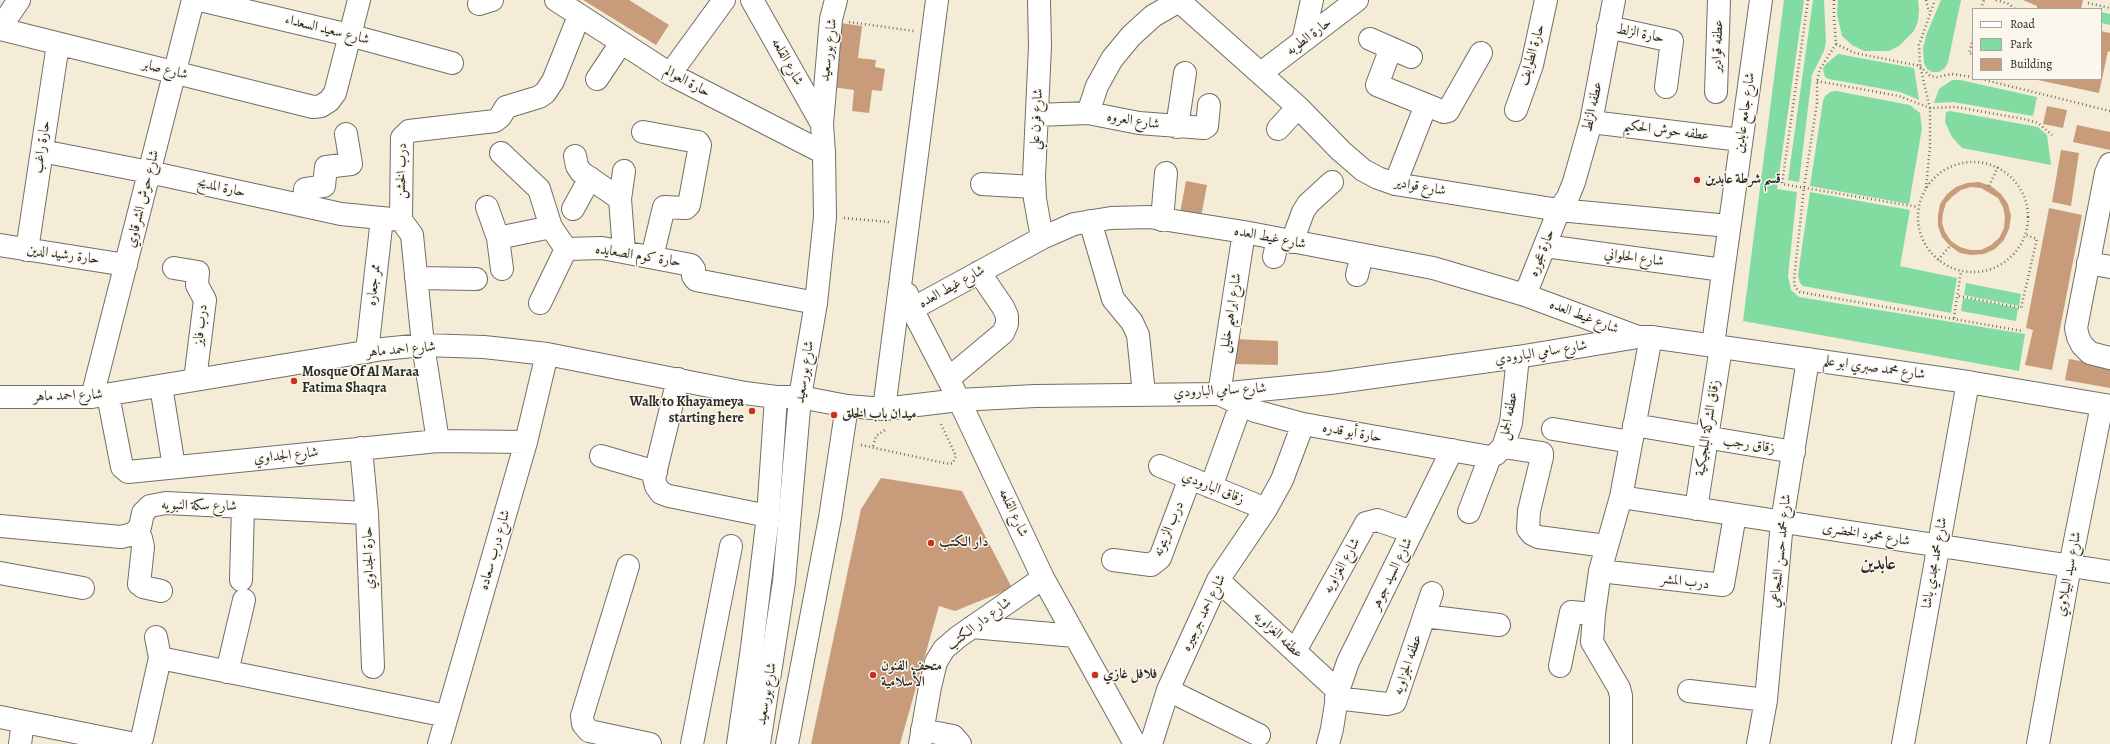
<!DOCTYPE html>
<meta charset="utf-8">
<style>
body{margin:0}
#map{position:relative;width:2110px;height:744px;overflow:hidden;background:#f4ecd6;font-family:Alegreya,serif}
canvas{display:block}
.legend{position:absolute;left:1972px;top:8px;width:130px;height:72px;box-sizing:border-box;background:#fbf7ec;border:1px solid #a8a59f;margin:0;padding:5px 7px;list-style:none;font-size:12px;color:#2b2b2b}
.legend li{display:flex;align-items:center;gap:8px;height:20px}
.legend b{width:20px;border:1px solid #a8a59f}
</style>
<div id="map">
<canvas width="2110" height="744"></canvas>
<ul class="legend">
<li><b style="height:5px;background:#fff"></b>Road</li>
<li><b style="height:11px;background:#82dca2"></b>Park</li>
<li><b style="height:11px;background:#c89c7b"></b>Building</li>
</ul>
</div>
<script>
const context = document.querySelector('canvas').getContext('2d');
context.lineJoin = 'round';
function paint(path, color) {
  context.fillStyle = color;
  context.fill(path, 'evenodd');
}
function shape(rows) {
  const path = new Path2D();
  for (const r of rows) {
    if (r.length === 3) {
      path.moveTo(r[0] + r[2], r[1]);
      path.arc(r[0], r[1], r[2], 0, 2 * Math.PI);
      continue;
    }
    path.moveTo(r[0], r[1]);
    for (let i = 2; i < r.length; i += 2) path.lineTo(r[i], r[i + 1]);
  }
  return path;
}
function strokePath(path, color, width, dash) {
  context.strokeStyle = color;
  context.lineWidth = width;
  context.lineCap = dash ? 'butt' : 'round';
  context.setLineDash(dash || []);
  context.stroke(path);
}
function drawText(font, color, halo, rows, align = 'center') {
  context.font = font + ' Alegreya,Amiri,serif';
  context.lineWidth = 3;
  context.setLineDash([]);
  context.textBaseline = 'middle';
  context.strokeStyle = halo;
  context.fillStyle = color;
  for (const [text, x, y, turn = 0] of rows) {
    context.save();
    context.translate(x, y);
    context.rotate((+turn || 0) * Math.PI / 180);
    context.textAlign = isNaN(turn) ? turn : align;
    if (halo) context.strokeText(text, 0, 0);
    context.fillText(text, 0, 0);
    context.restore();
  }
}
paint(shape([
 [1784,0,1804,0,1777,189,1797,192,1788,276,1791,290,1799,297,2025,334,2019,371,1743,321],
 [1813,0,1824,0,1826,42,1824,51,1812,75,1799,182,1788,180],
 [1838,0,1918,0,1919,10,1918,21,1914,31,1899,46,1889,51,1864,51,1852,45,1842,36,1837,14],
 [1941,0,1961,0,1948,62,1945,68,1939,72,1932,72,1927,69,1924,63,1923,48,1927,33],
 [2101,12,2110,14,2110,25,2101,23],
 [1838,54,1914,68,1919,100,1900,92,1829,79,1825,77,1823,69,1825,65],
 [1952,80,1960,80,2037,97,2033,116,1953,102,1934,103,1939,89],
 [1836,91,1910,105,1920,113,1922,128,1909,204,1810,186,1823,101,1825,96,1830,92],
 [1950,111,2038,127,2047,135,2051,165,1962,148,1952,137,1945,122,1946,112],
 [1810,192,1910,210,1900,266,1957,278,1951,313,1803,286,1800,283,1798,275],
 [1966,283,2021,294,2019,306,1964,295],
 [1963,298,2018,308,2016,321,1961,311]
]), '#82dca2');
paint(shape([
 [583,0,629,0,669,25,656,45],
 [2023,0,2083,0,2081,9,2037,9,2037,6],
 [840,23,862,26,858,58,876,60,875,67,885,69,882,91,872,90,869,113,852,111,854,90,832,87],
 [2101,31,2110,33,2110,52,2108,51,2099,93,2038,80,2101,79],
 [2047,106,2067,110,2063,128,2043,124],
 [2077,125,2110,132,2110,150,2073,142],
 [2061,150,2079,153,2071,206,2052,202],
 [1186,181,1207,185,1201,217,1180,213],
 [1979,182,1991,186,2001,194,2008,204,2011,216,2009,229,2004,240,1995,249,1984,254,1971,255,1960,253,1950,246,1942,237,1938,226,1938,215,1940,204,1947,194,1956,187,1967,183],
 [1971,187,1981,188,1998,198,2003,207,2005,217,2004,228,1999,238,1991,245,1981,250,1970,250,1960,247,1951,241,1945,232,1942,223,1943,213,1946,203,1953,196,1961,190],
 [2049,208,2082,215,2052,370,2025,365,2033,330,2026,328],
 [1235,339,1278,341,1278,365,1234,364],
 [2069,359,2110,366,2110,388,2065,380],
 [881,478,962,491,1012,588,955,611,939,606,900,744,811,744,861,509]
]), '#c89c7b');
const minor = shape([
 [200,0,349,35,452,63],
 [556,0,670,74,824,153],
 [1039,0,1040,46,1034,177,1035,199,1042,238],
 [1178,0,1298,107,1341,151,1363,170,1378,178,1395,184,1559,210,1729,226],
 [479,4,492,0],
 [1608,27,1672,41,1666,87],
 [0,28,19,0],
 [0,29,313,107,321,106,329,101,335,93,359,0],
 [1370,39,1411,57],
 [1303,41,1312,0],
 [1391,48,1377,85,1444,112,1448,111,1481,53],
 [1261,73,1357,0],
 [670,74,724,0],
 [597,79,621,43],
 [1716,92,1719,0],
 [1516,110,1532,65,1546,0],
 [1088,113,1097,86,1112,59,1131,36,1153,16,1179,1],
 [1037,115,1088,113,1139,123,1204,128,1207,126,1209,105],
 [1591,122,1741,140],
 [1177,127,1185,73],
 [1278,129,1298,107],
 [643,132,698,142,700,145,689,205,686,208,664,207,652,257],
 [42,151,149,172,341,214,401,220],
 [501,153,539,189,551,227,566,249,540,303],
 [575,156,577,166,581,172,620,199],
 [2110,164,2106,173,2076,328,2078,337,2082,345,2090,353,2110,358],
 [982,184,1034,187],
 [1395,184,1426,105],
 [304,206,305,189,324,186,326,167,351,164,346,134],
 [487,207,498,238,502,269],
 [573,209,590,178],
 [1162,220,1166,173],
 [1090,221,1113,299,1132,322,1138,335,1144,394],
 [1244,232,1219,394,1255,411,1303,424,1490,457],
 [498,238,551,227],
 [1292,242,1303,212,1308,204,1332,182],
 [0,245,126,265],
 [1545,246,1723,270],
 [566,249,602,248,691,265,694,269,693,276,696,280,816,303],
 [27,250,58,44],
 [624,251,620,199,624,171],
 [1274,257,1278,239],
 [2088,263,2110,267],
 [174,268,198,272,197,285,205,300,195,380],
 [1357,275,1362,255],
 [416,278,476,279],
 [907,294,912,309,959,400,1043,578,1135,744],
 [1525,295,1559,210,1568,197,1574,182,1591,122,1614,0],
 [912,309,1042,238,1074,224,1111,218,1149,217,1244,232,1433,268,1525,295,1638,337],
 [1713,345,1761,0],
 [367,352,382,218],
 [678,379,654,478,656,486,661,493,669,496,768,516],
 [948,379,1003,333,1007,324,1007,316,1003,307,979,272],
 [161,386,174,467],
 [108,395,122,467,128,472,438,441,526,442],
 [0,397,92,397,383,349,423,345,484,347,547,354,745,393,776,397,800,397],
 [92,397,193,0],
 [1634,425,1794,452],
 [1553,429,1631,442],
 [438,441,423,345,412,235,401,220,402,138,409,131,495,121,500,117,506,107,539,97,545,93,553,81,579,16],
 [1503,447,1542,453,1542,457,1529,511,1528,529,1532,534,1538,537,1606,546],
 [361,448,367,513,373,667],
 [601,456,656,472],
 [1160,466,1266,509],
 [1211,487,1241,404],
 [1621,497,2110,572],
 [1696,509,1721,347],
 [1469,512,1490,457,1496,454,1503,447,1511,423,1518,357],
 [0,526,121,537,133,534,140,527,143,513,150,506,166,503,367,513],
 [136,531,141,538,143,547,139,584,143,587,161,591],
 [1113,560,1151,565,1160,558,1190,478],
 [628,566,582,716,583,724,589,731,650,744],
 [1600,571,1723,585,1735,515],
 [0,573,83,588],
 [241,580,243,507],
 [1218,580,1338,691],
 [1424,616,1499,625],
 [972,627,1075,636],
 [1295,651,1366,523,1377,520,1412,532],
 [160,658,447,716],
 [1560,666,1571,612,1594,614],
 [227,672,244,600],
 [1168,690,1259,735],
 [1689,691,1766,700],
 [1336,698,1387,704,1395,702,1432,593],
 [0,717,135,744,139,742,142,738,160,658,156,637],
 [922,730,953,736,960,744],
 [20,744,23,722],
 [439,744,526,442,547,354],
 [692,744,731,546],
 [738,744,752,648,768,516,776,397],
 [920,744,930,687,936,662,944,649,958,637,1043,578],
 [1151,744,1168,690,1218,580,1266,509,1282,480,1303,424],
 [1328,744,1332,729,1338,691,1348,662,1452,450],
 [1621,744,1621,696,1619,688,1592,642,1594,614,1600,571,1621,497,1651,337],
 [1758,744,1766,700,1782,522,1808,359],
 [1903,744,1968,382],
 [2038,744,2070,566,2102,405]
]);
const major = shape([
 [752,0,822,124],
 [800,397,847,406,884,409,959,400,1035,396,1219,394,1330,383,1518,357,1638,337,1651,337,1968,382,2110,406],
 [884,409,937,0],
 [759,744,784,582,800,397,816,303,825,217,824,153,822,124,831,19,836,0],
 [787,744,830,518,847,406]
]);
strokePath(minor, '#716f67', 24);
strokePath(major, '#716f67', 24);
strokePath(shape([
 [1808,0,1782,184,1918,207],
 [1834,0,1834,18,1836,44,1820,69,1817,81,1817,103,1804,187,1794,280,1795,287,1800,292,2022,331],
 [1926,0,1929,12],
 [1996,0,2009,4,2015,9],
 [2088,3,2110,8],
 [1981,9,1984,0],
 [849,22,914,31],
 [1973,39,1969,53,1973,54],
 [1836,44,1855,53,1920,66,1930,76,1937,77,1952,74,1973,77],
 [1981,79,2110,111],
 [1817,81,1899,96,1930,108,1956,107,2024,119,2038,123,2052,135],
 [1973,217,55],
 [1989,186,1998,167],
 [1926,188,1930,147,1930,108,1920,66,1919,45,1935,0],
 [844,218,889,222],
 [1938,260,1950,246],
 [1959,296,2021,308,2037,239,2026,235],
 [1954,318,1961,271],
 [861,445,949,464,953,463,956,456,940,422],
 [873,446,876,436,885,430]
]), '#716f67', 2.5, [1, 3]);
strokePath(minor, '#fff', 22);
strokePath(major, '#fff', 22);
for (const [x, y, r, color] of [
 [1697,180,4,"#c8321e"],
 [294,381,4,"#c8321e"],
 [752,411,4,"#c8321e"],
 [834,415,4,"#c8321e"],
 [931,543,4,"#c8321e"],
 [873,675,4,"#c8321e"],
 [1095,675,4,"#c8321e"]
]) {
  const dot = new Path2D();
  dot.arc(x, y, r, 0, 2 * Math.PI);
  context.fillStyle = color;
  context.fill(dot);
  strokePath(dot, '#fbf7ec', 1.5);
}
drawText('14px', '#2b2b2b', '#fbf7ec', [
 ["شارع سعيد السعداء",327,30,14],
 ["حارة الزلط",1640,34,11],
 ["حارة الطوبه",1309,37,-37],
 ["عطفه قوادير",1718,46,-88],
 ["شارع بورسعيد",829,50,-83],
 ["حارة الطوايف",1532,55,-74],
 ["شارع القلعه",787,62,61],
 ["شارع صابر",165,70,14],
 ["حارة العوالم",687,82,28],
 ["عطفه الزلط",1593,107,-78],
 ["شارع جامع عابدين",1745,113,-82],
 ["شارع فرن علي",1037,119,-87],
 ["شارع العروه",1133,121,9],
 ["عطفه حوش الحكيم",1666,131,7],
 ["حارة راغب",42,147,-81],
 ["درب الخشن",402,171,-89],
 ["شارع قوادير",1420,187,10],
 ["حارة المديح",221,188,12],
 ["شارع حوش الشرقاوي",143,199,-76],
 ["شارع غيط العده",1270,238,11],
 ["حارة عجوره",1542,253,-69],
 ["حارة رشيد الدين",63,255,8],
 ["حارة كوم الصعايده",638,256,9],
 ["شارع الحلواني",1634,258,8],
 ["ممر جعاره",374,285,-84],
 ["شارع غيط العده",952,287,-29],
 ["شارع ابراهيم خليل",1231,313,-81],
 ["شارع غيط العده",1584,317,21],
 ["درب فايز",201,325,-84],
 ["شارع احمد ماهر",401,350,-5],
 ["شارع سامي البارودي",1541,353,-9],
 ["شارع محمد صبري ابو علم",1874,368,8],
 ["شارع بورسعيد",805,372,-81],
 ["شارع سامي البارودي",1220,391,-3],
 ["شارع احمد ماهر",68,396,-2],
 ["عطفه الجمل",1509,416,-79],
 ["زقاق الشركة البلجيكية",1708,428,-81],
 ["حارة أبو قدره",1352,433,10],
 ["زقاق رجب",1749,445,9],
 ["شارع الجداوي",286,456,-6],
 ["زقاق البارودي",1213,488,22],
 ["شارع سكة النبويه",199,506,1],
 ["شارع القلعه",1013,513,65],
 ["درب الزيتونه",1169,529,-67],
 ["شارع محمود الخضرى",1866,535,9],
 ["شارع درب سعاده",495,550,-74],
 ["شارع محمد حسن الشجاعي",1781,551,-84],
 ["حارة الجداوي",369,558,-92],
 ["شارع محمد مجدي باشا",1935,563,-80],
 ["شارع الغزاويه",1342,566,-61],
 ["شارع السيد جوهر",1392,574,-64],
 ["شارع سيد البيلاوي",2069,574,-79],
 ["درب المشر",1685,582,7],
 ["شارع احمد جرجيره",1204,613,-64],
 ["شارع دار الكتب",979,624,-37],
 ["عطفه الغزاويه",1278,635,43],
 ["عطفه الجزاويه",1408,665,-71],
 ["شارع بورسعيد",767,694,-80]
]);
drawText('bold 14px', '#2b2b2b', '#fbf7ec', [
 ["قسم شرطة عابدين",1705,180],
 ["Mosque Of Al Maraa",302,373],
 ["Fatima Shaqra",302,389],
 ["Walk to Khayameya",744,403,"right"],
 ["starting here",744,419,"right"],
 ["ميدان باب الخلق",842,415],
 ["دار الكتب",939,543],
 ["متحف الفنون",881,667],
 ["الأسلامية",881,683],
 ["فلافل غازي",1103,675]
], 'left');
drawText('bold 18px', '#2b2b2b', '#fbf7ec', [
 ["عابدين",1878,565]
]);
</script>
